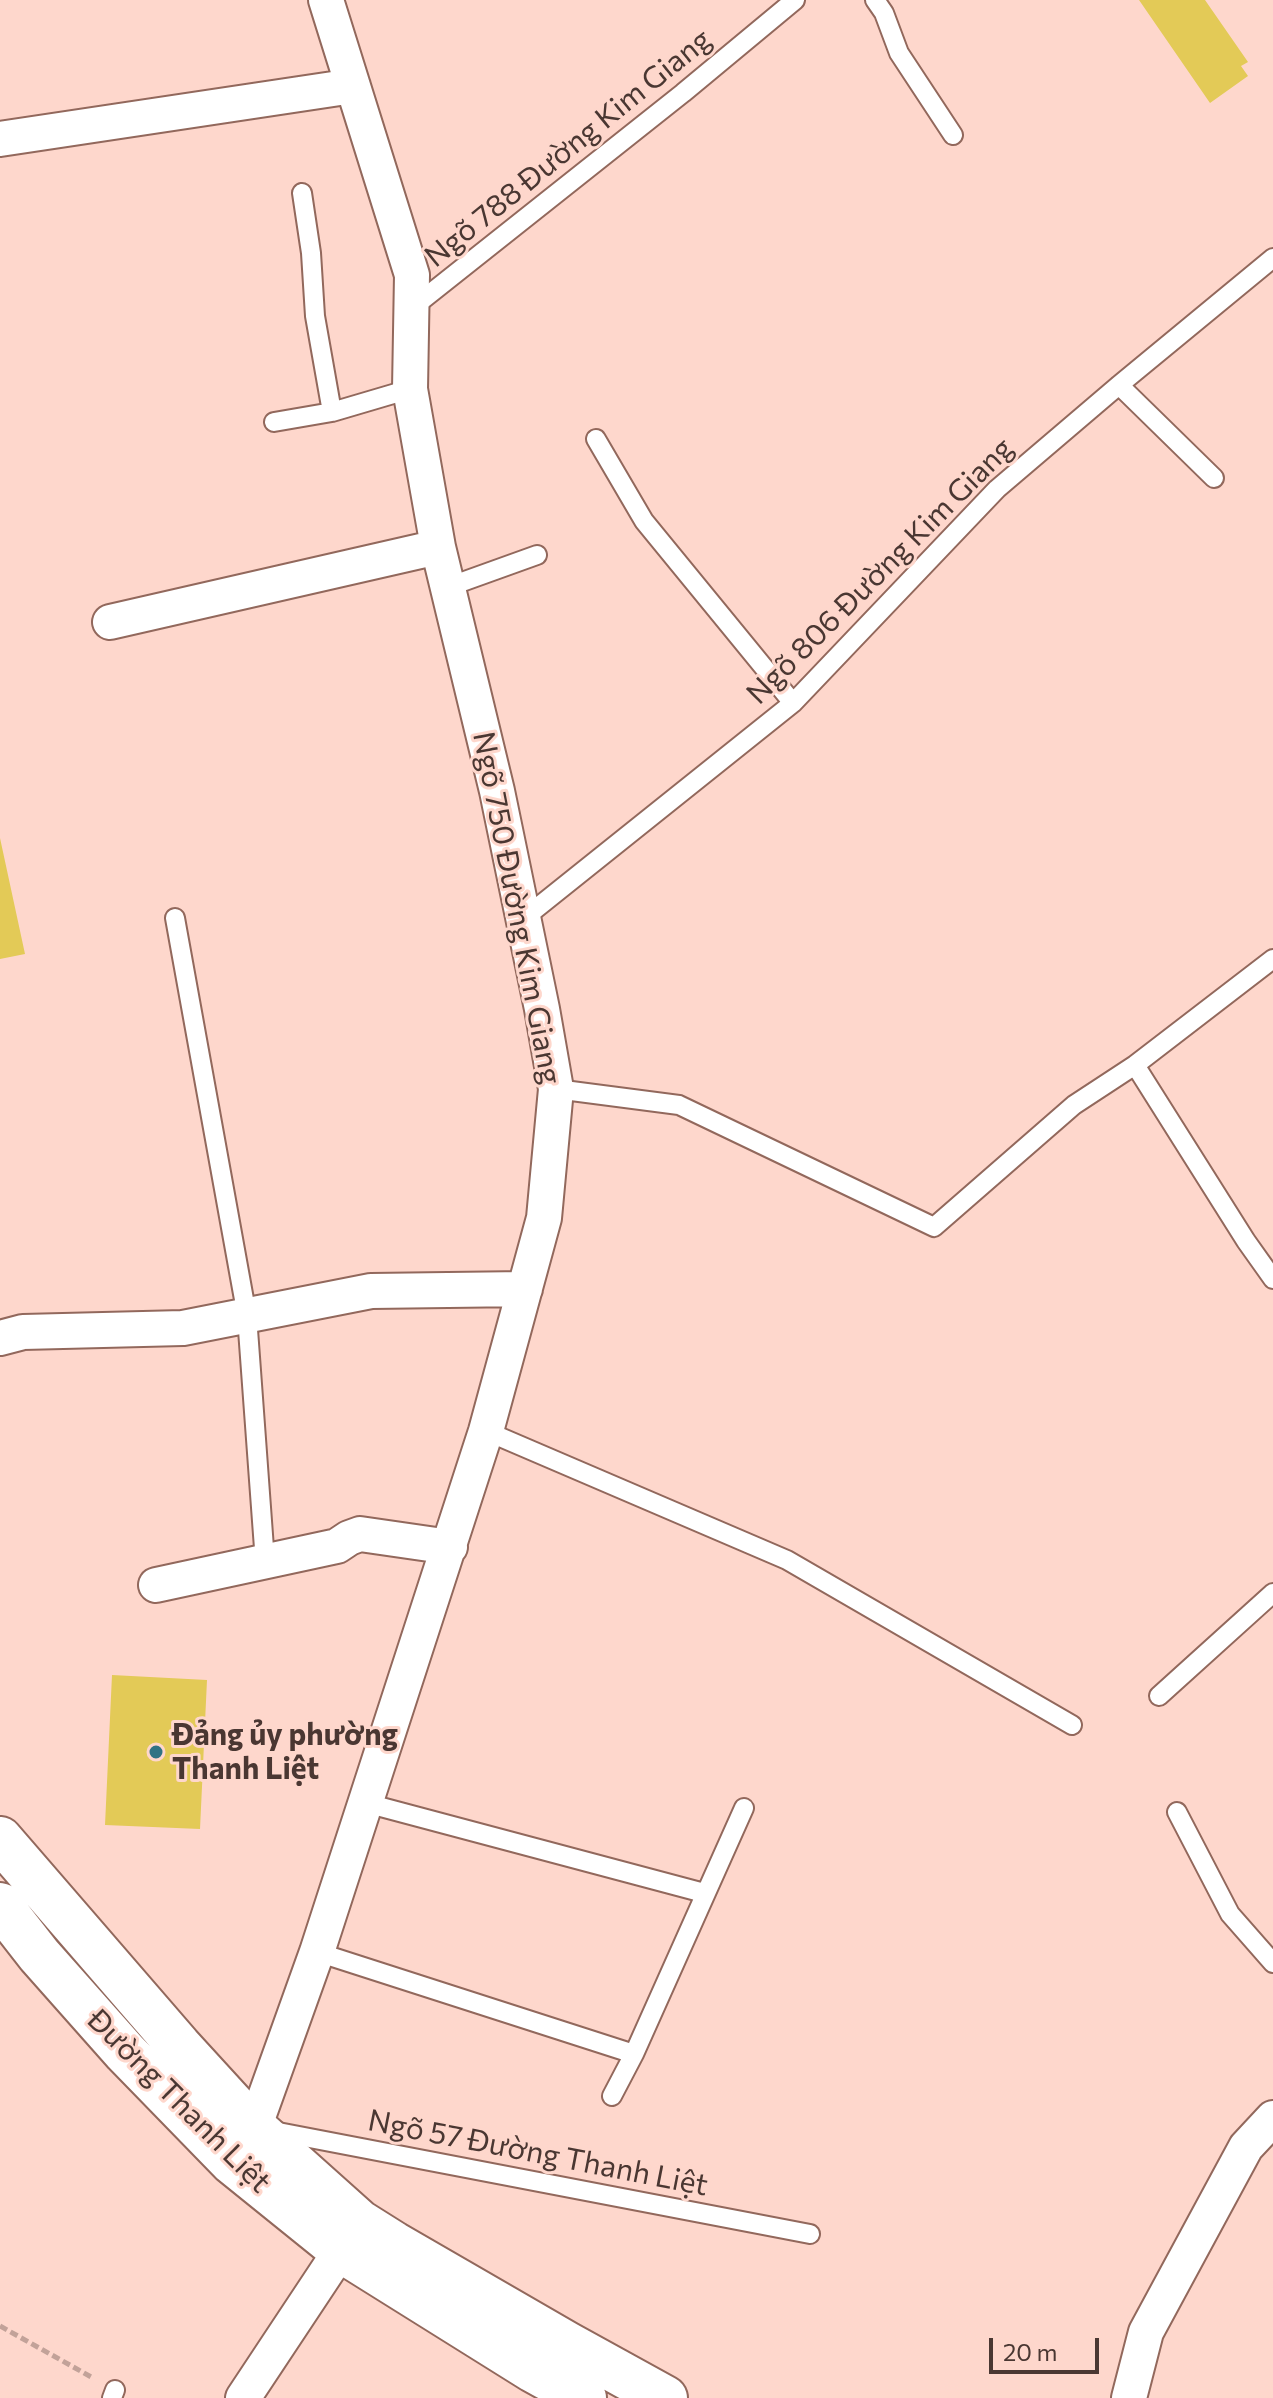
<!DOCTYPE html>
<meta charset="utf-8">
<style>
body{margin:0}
#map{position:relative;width:1273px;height:2398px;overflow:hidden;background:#fed7cc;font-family:Commissioner,sans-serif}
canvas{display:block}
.scale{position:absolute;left:989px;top:2338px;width:110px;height:36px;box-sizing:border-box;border:4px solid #4a3732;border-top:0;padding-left:10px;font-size:24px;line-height:28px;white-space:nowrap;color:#4a3732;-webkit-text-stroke:6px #fed7cc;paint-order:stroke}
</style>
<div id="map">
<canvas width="1273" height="2398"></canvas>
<div class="scale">20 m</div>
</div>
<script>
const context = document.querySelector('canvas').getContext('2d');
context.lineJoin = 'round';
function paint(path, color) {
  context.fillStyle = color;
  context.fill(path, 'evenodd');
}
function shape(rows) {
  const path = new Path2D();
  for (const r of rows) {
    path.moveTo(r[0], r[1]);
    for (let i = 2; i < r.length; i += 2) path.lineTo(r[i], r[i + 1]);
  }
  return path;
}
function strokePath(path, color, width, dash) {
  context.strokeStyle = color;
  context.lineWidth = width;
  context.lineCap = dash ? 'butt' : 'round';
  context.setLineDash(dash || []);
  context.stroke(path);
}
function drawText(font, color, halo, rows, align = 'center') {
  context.font = font + ' Commissioner,sans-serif';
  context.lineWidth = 6;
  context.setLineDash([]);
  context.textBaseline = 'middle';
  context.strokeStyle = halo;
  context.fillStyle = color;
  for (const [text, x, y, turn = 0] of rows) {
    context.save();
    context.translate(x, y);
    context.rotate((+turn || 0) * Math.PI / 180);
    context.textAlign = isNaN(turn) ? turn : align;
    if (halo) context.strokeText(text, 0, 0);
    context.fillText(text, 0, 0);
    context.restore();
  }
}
paint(shape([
 [1139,0,1205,0,1248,62,1241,66,1248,76,1210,103],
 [0,838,25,954,0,959],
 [112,1675,207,1680,200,1829,105,1825]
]), '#e3ca57');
const lane = shape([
 [875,0,884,13,899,53,953,135],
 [302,193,311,253,315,316,332,412],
 [412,308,683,93,795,0],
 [1119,385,1214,478],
 [274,422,332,412,410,389],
 [596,439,644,521,793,703],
 [448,587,537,555],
 [175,918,247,1316,265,1562],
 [523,919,793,703,997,489,1119,385,1273,258],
 [1135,1065,1246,1241,1273,1279],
 [556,1089,679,1105,934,1227,1074,1105,1135,1065,1273,959],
 [486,1431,787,1560,1072,1725],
 [1159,1696,1273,1593],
 [366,1803,704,1893],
 [1177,1812,1230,1914,1273,1963],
 [317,1952,634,2054],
 [612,2096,634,2054,744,1808],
 [273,2131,810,2234],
 [112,2398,115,2390]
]);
const street = shape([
 [0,139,353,86],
 [110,622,438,547],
 [0,1338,23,1332,183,1328,371,1291,525,1289],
 [156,1585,337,1546,349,1538,360,1534,450,1547],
 [254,2128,317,1952,486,1431,544,1218,556,1089,542,1009,497,791,438,547,410,389,412,275,326,0],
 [243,2398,355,2229],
 [1129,2398,1146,2332,1246,2147,1273,2118]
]);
const secondary = shape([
 [0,1839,179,2046,254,2128,359,2222,394,2244,567,2344,665,2398],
 [0,1905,39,1955,125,2052,232,2162,341,2250,533,2370,584,2398]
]);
strokePath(lane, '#92685c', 22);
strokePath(street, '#92685c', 38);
strokePath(secondary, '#92685c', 48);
strokePath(shape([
 [0,2326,93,2378]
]), '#c2a299', 5, [8, 4]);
strokePath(lane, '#fff', 18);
strokePath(street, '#fff', 34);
strokePath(secondary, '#fff', 44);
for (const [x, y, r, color] of [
 [156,1752,8,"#307384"]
]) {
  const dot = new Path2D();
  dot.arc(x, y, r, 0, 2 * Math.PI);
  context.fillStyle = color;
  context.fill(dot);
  strokePath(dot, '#fed7cc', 3);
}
drawText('30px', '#4a3732', '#fed7cc', [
 ["Ngõ 788 Đường Kim Giang",568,148,-39],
 ["Ngõ 806 Đường Kim Giang",880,571,-45],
 ["Ngõ 750 Đường Kim Giang",517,908,79],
 ["Đường Thanh Liệt",179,2101,45],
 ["Ngõ 57 Đường Thanh Liệt",538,2153,11]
]);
drawText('bold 30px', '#4a3732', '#fed7cc', [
 ["Đảng ủy phường",172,1735],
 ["Thanh Liệt",172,1769]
], 'left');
</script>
